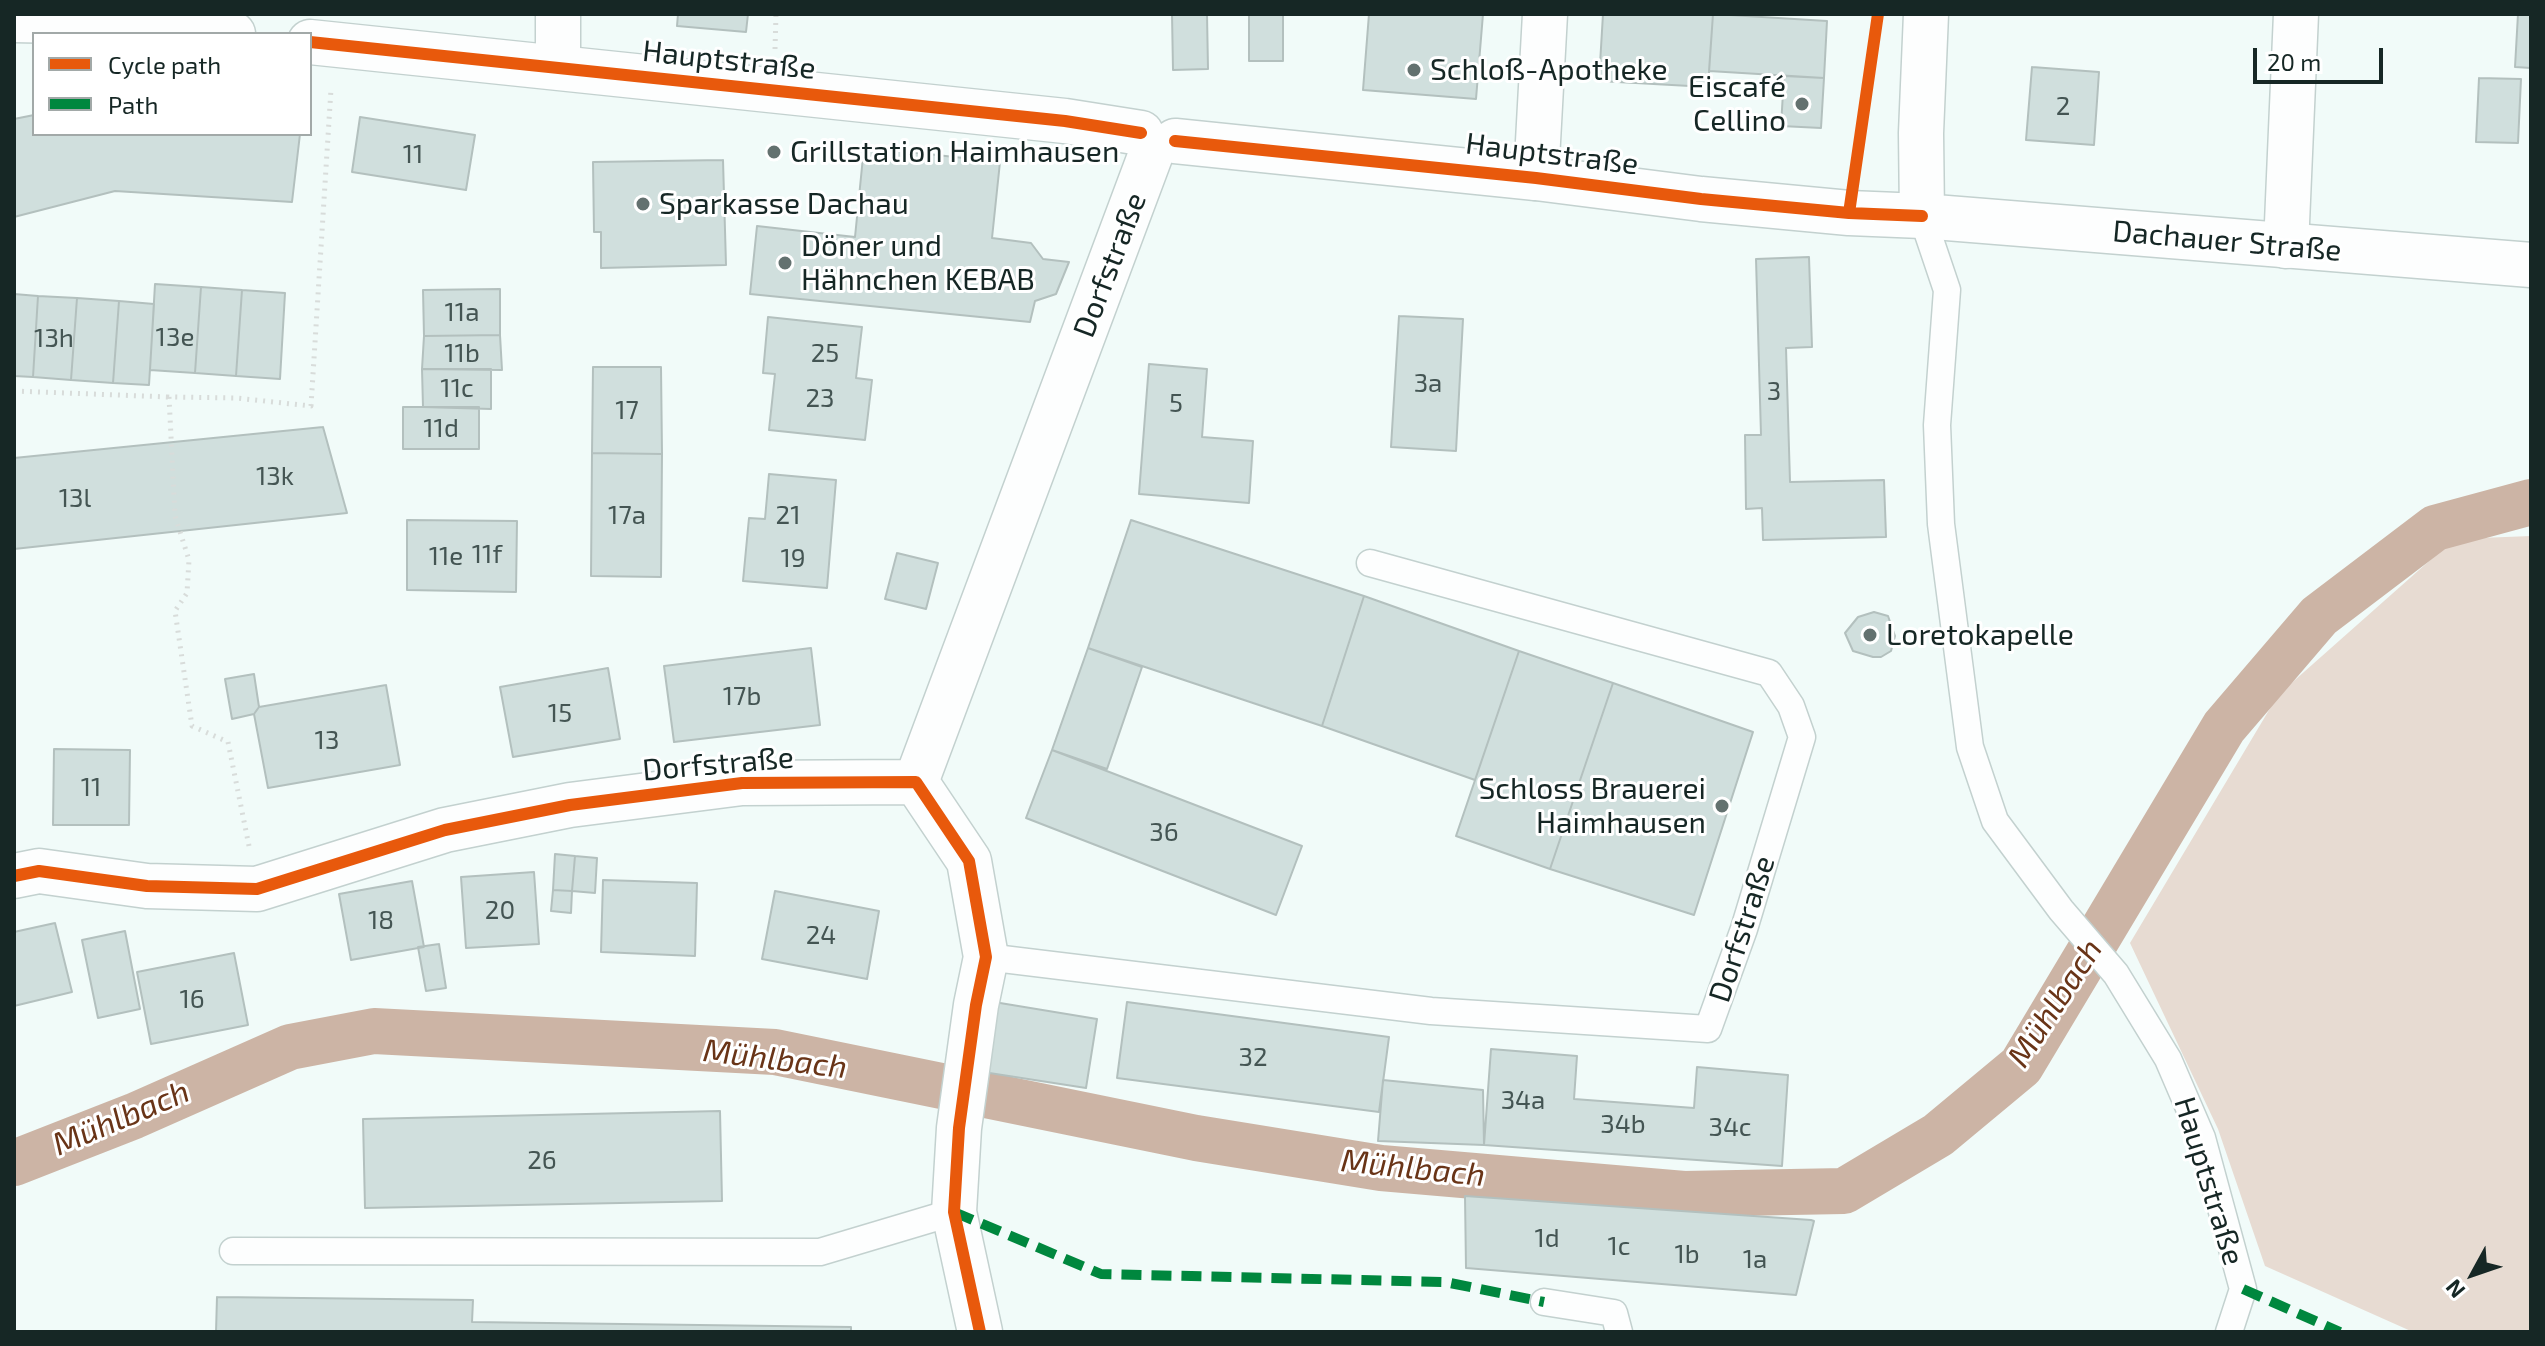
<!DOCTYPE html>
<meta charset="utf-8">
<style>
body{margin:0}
#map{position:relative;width:2545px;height:1346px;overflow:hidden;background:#f1fbf9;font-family:"Exo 2",sans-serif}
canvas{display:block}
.frame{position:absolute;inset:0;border:16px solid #162725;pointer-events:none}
.legend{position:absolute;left:32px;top:32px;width:280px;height:104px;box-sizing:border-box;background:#fff;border:2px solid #a2a9a8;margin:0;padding:10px 14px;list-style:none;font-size:24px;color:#162725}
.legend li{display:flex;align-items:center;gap:16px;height:40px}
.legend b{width:40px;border:2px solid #a2a9a8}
.north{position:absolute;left:2433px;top:1234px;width:80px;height:80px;-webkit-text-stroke:6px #fff;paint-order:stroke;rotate:230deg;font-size:22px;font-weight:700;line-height:32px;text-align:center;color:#162725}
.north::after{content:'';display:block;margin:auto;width:28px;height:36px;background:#162725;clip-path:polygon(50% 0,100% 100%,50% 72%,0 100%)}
.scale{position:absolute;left:2253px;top:48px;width:130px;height:36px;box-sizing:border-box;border:4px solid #162725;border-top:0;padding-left:10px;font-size:24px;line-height:28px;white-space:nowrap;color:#162725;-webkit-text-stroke:6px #fff;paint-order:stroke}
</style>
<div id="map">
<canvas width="2545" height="1346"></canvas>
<div class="frame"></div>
<ul class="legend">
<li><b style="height:10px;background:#e8590c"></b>Cycle path</li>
<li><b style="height:10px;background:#00873e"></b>Path</li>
</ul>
<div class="north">N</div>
<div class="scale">20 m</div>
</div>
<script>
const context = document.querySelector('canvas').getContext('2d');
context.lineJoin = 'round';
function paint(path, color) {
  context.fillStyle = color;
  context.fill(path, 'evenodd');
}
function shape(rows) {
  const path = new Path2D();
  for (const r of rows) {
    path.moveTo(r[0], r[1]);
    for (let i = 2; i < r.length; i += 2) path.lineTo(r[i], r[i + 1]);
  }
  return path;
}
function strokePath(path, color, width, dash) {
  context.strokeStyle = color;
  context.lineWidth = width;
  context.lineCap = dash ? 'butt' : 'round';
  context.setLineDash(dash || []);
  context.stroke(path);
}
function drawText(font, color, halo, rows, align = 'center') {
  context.font = font + ' "Exo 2",sans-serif';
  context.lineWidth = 6;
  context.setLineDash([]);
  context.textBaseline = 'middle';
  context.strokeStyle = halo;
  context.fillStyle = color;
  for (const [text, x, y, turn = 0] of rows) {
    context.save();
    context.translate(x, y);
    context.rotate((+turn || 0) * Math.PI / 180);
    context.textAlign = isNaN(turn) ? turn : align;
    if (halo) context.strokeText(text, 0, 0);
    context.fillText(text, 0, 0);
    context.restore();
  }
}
paint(shape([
 [2531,536,2531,1332,2413,1332,2265,1266,2218,1129,2130,943,2278,695,2454,539]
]), '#e7dbd2');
strokePath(shape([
 [14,1163,134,1116,290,1047,374,1031,775,1052,1196,1138,1381,1168,1684,1194,1844,1191,1938,1135,2021,1066,2224,727,2319,616,2435,528,2531,502]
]), '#ccb4a5', 46);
const building = shape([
 [678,14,748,14,746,32,677,26,678,14],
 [1172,14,1207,14,1208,69,1173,70,1172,14],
 [1249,14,1283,14,1283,61,1249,61,1249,14],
 [1369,14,1483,14,1476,99,1363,90,1369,14],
 [1603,14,1713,14,1708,87,1599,81,1603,14],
 [1713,14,1827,21,1824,78,1709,71,1713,14],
 [2518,14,2531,14,2531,68,2515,67,2518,14],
 [2032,67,2099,72,2094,145,2026,140,2032,67],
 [1784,76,1824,78,1821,128,1781,126,1784,76],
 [2479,78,2521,79,2518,143,2476,142,2479,78],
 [34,115,34,134,300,134,292,202,115,191,14,217,14,119,34,115],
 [360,117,475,135,466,190,352,172,360,117],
 [864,147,1000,162,992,238,1031,243,1043,259,1069,262,1056,294,1035,301,1030,322,750,294,757,226,855,237,864,147],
 [723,160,726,265,601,268,601,232,594,232,593,162,723,160],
 [1809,257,1812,347,1786,348,1790,482,1884,480,1886,537,1763,540,1762,508,1746,509,1745,435,1761,435,1756,259,1809,257],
 [155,284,201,287,195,373,150,370,155,284],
 [201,287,242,290,236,376,195,373,201,287],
 [500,289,500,335,424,336,423,290,500,289],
 [242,290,285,293,280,379,236,376,242,290],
 [14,294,38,296,33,377,14,376,14,294],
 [38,296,77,298,71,380,33,377,38,296],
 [77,298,119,301,113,383,71,380,77,298],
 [119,301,154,304,149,385,113,383,119,301],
 [1399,316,1463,319,1456,451,1391,447,1399,316],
 [768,317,862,327,856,378,872,380,865,440,769,430,775,374,763,373,768,317],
 [500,335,502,370,422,369,424,336,500,335],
 [1149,364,1207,369,1202,437,1253,441,1249,503,1139,494,1149,364],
 [593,367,661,367,662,454,592,453,593,367],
 [422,369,491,369,491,409,423,407,422,369],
 [403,407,479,407,479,449,403,449,403,407],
 [323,427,347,513,14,549,14,458,323,427],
 [592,453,662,454,661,577,591,576,592,453],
 [769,474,836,480,827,588,743,581,749,518,765,519,769,474],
 [407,520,517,521,516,592,407,590,407,520],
 [1131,520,1364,596,1322,726,1088,648,1131,520],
 [897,553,938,563,926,609,885,599,897,553],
 [1364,596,1519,651,1475,780,1322,726,1364,596],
 [1874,612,1888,616,1895,636,1891,651,1881,657,1873,657,1853,651,1845,633,1858,617,1874,612],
 [811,648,820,725,674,742,664,666,811,648],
 [1088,648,1142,667,1107,769,1052,750,1088,648],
 [1519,651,1613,683,1550,869,1456,836,1519,651],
 [608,668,620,739,513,757,500,687,608,668],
 [254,674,259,707,254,714,232,719,225,679,254,674],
 [1613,683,1753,732,1694,915,1550,869,1613,683],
 [386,685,400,765,268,788,254,714,259,707,386,685],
 [54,749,130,750,129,825,53,825,54,749],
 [1052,750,1302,846,1276,915,1026,818,1052,750],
 [555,854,575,856,572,891,553,890,555,854],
 [575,856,597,858,595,893,572,891,575,856],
 [534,872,539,944,466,948,461,877,534,872],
 [603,880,697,883,695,956,601,952,603,880],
 [412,881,424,947,351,960,339,894,412,881],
 [553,890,572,891,571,913,551,911,553,890],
 [775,891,879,911,867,979,762,959,775,891],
 [55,923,72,992,14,1006,14,932,55,923],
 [125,931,140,1009,98,1018,82,940,125,931],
 [439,944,446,988,426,991,418,947,439,944],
 [234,953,248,1025,151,1044,137,972,234,953],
 [994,1002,1097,1019,1086,1088,983,1072,994,1002],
 [1127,1002,1389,1037,1379,1112,1117,1078,1127,1002],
 [1491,1049,1577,1056,1574,1099,1694,1108,1697,1067,1788,1075,1782,1166,1484,1145,1491,1049],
 [1383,1080,1483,1090,1484,1145,1378,1141,1383,1080],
 [720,1111,722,1201,365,1208,363,1119,720,1111],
 [1465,1196,1811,1220,1814,1221,1796,1295,1466,1268,1465,1196],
 [217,1297,473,1300,472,1322,851,1327,851,1332,216,1332,217,1297]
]);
paint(building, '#d0dfdd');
strokePath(building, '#b3c0be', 2);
const service = shape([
 [1922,216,1947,290,1937,425,1941,524,1970,747,1995,821,2061,910,2116,974,2168,1059,2202,1138,2243,1289,2229,1332],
 [986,957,1431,1011,1708,1029,1744,929,1802,737,1791,706,1769,673,1370,563],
 [233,1251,820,1252,954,1212],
 [1544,1302,1614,1313,1619,1332]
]);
const minor = shape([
 [558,67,558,14],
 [1536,178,1545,14],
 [2286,246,2296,14],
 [916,782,1152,151],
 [916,782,969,861,986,957,976,1005,959,1128,954,1212,980,1332],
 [14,876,39,871,147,886,257,889,445,830,570,805,742,783,916,782]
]);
const tertiary = shape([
 [14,20,110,22,233,34],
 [310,42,1065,121,1141,133],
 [1175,141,1536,178,1701,199,1849,213,1922,216]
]);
const secondary = shape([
 [1926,14,1921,133,1922,216,2531,265]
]);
strokePath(service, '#c3d1cf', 29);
strokePath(minor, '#c3d1cf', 47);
strokePath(tertiary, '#c3d1cf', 47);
strokePath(secondary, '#c3d1cf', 47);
strokePath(shape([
 [775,49,776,14],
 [14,391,169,397],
 [249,846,228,742,192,726,175,611,187,593,189,560,175,516,169,397,236,398,311,406,331,89]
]), '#d8dcda', 5, [2, 6]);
strokePath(service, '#fdfefe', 26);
strokePath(minor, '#fdfefe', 44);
strokePath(tertiary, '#fdfefe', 44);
strokePath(secondary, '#fdfefe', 44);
strokePath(shape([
 [954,1212,1101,1274,1445,1282,1544,1302],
 [2243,1289,2340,1332]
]), '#00873e', 10, [20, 10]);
strokePath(shape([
 [310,42,1065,121,1141,133],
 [1175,141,1536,178,1701,199,1849,213,1922,216],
 [1849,213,1878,14],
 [14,876,39,871,147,886,257,889,445,830,570,805,742,783,916,782,969,861,986,957,976,1005,959,1128,954,1212,980,1332]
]), '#e8590c', 12);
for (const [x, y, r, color] of [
 [1414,70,8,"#63716f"],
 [1802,104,8,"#63716f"],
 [774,152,8,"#63716f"],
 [643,204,8,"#63716f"],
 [785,263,8,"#63716f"],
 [1870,635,8,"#63716f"],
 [1722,806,8,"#63716f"]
]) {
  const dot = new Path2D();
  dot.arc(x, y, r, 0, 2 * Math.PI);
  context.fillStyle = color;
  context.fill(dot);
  strokePath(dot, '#fff', 3);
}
drawText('26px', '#445553', null, [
 ["2",2063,106],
 ["11",413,154],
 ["11a",462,312],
 ["13e",175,337],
 ["13h",54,338],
 ["11b",462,353],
 ["25",825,353],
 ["3a",1428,383],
 ["11c",457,388],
 ["3",1774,391],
 ["23",820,398],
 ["5",1176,403],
 ["17",627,410],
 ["11d",441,428],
 ["13k",275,476],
 ["13l",75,498],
 ["17a",627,515],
 ["21",788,515],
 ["11f",487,554],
 ["11e",446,556],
 ["19",793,558],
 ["17b",742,696],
 ["15",560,713],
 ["13",327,740],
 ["11",91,787],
 ["36",1164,832],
 ["20",500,910],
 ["18",381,920],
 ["24",821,935],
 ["16",192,999],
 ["32",1253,1057],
 ["34a",1523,1100],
 ["34b",1623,1124],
 ["34c",1730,1127],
 ["26",542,1160],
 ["1d",1547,1238],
 ["1c",1619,1246],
 ["1b",1687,1254],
 ["1a",1755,1259]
]);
drawText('30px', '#162725', '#fff', [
 ["Hauptstraße",729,60,6],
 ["Hauptstraße",1552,154,7],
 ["Dachauer Straße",2227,241,5],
 ["Dorfstraße",1110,265,-69],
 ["Dorfstraße",718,764,-5],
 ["Dorfstraße",1742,929,-72],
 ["Hauptstraße",2209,1181,73]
]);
drawText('30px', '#162725', '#fff', [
 ["Schloß-Apotheke",1430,70],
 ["Eiscafé",1786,87,"right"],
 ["Cellino",1786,121,"right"],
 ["Grillstation Haimhausen",790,152],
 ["Sparkasse Dachau",659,204],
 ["Döner und",801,246],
 ["Hähnchen KEBAB",801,280],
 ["Loretokapelle",1886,635],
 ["Schloss Brauerei",1706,789,"right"],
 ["Haimhausen",1706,823,"right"]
], 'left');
drawText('italic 32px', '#693417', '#fff', [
 ["Mühlbach",2055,1003,-57],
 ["Mühlbach",775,1059,7],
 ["Mühlbach",121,1118,-23],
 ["Mühlbach",1413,1168,6]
]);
</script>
